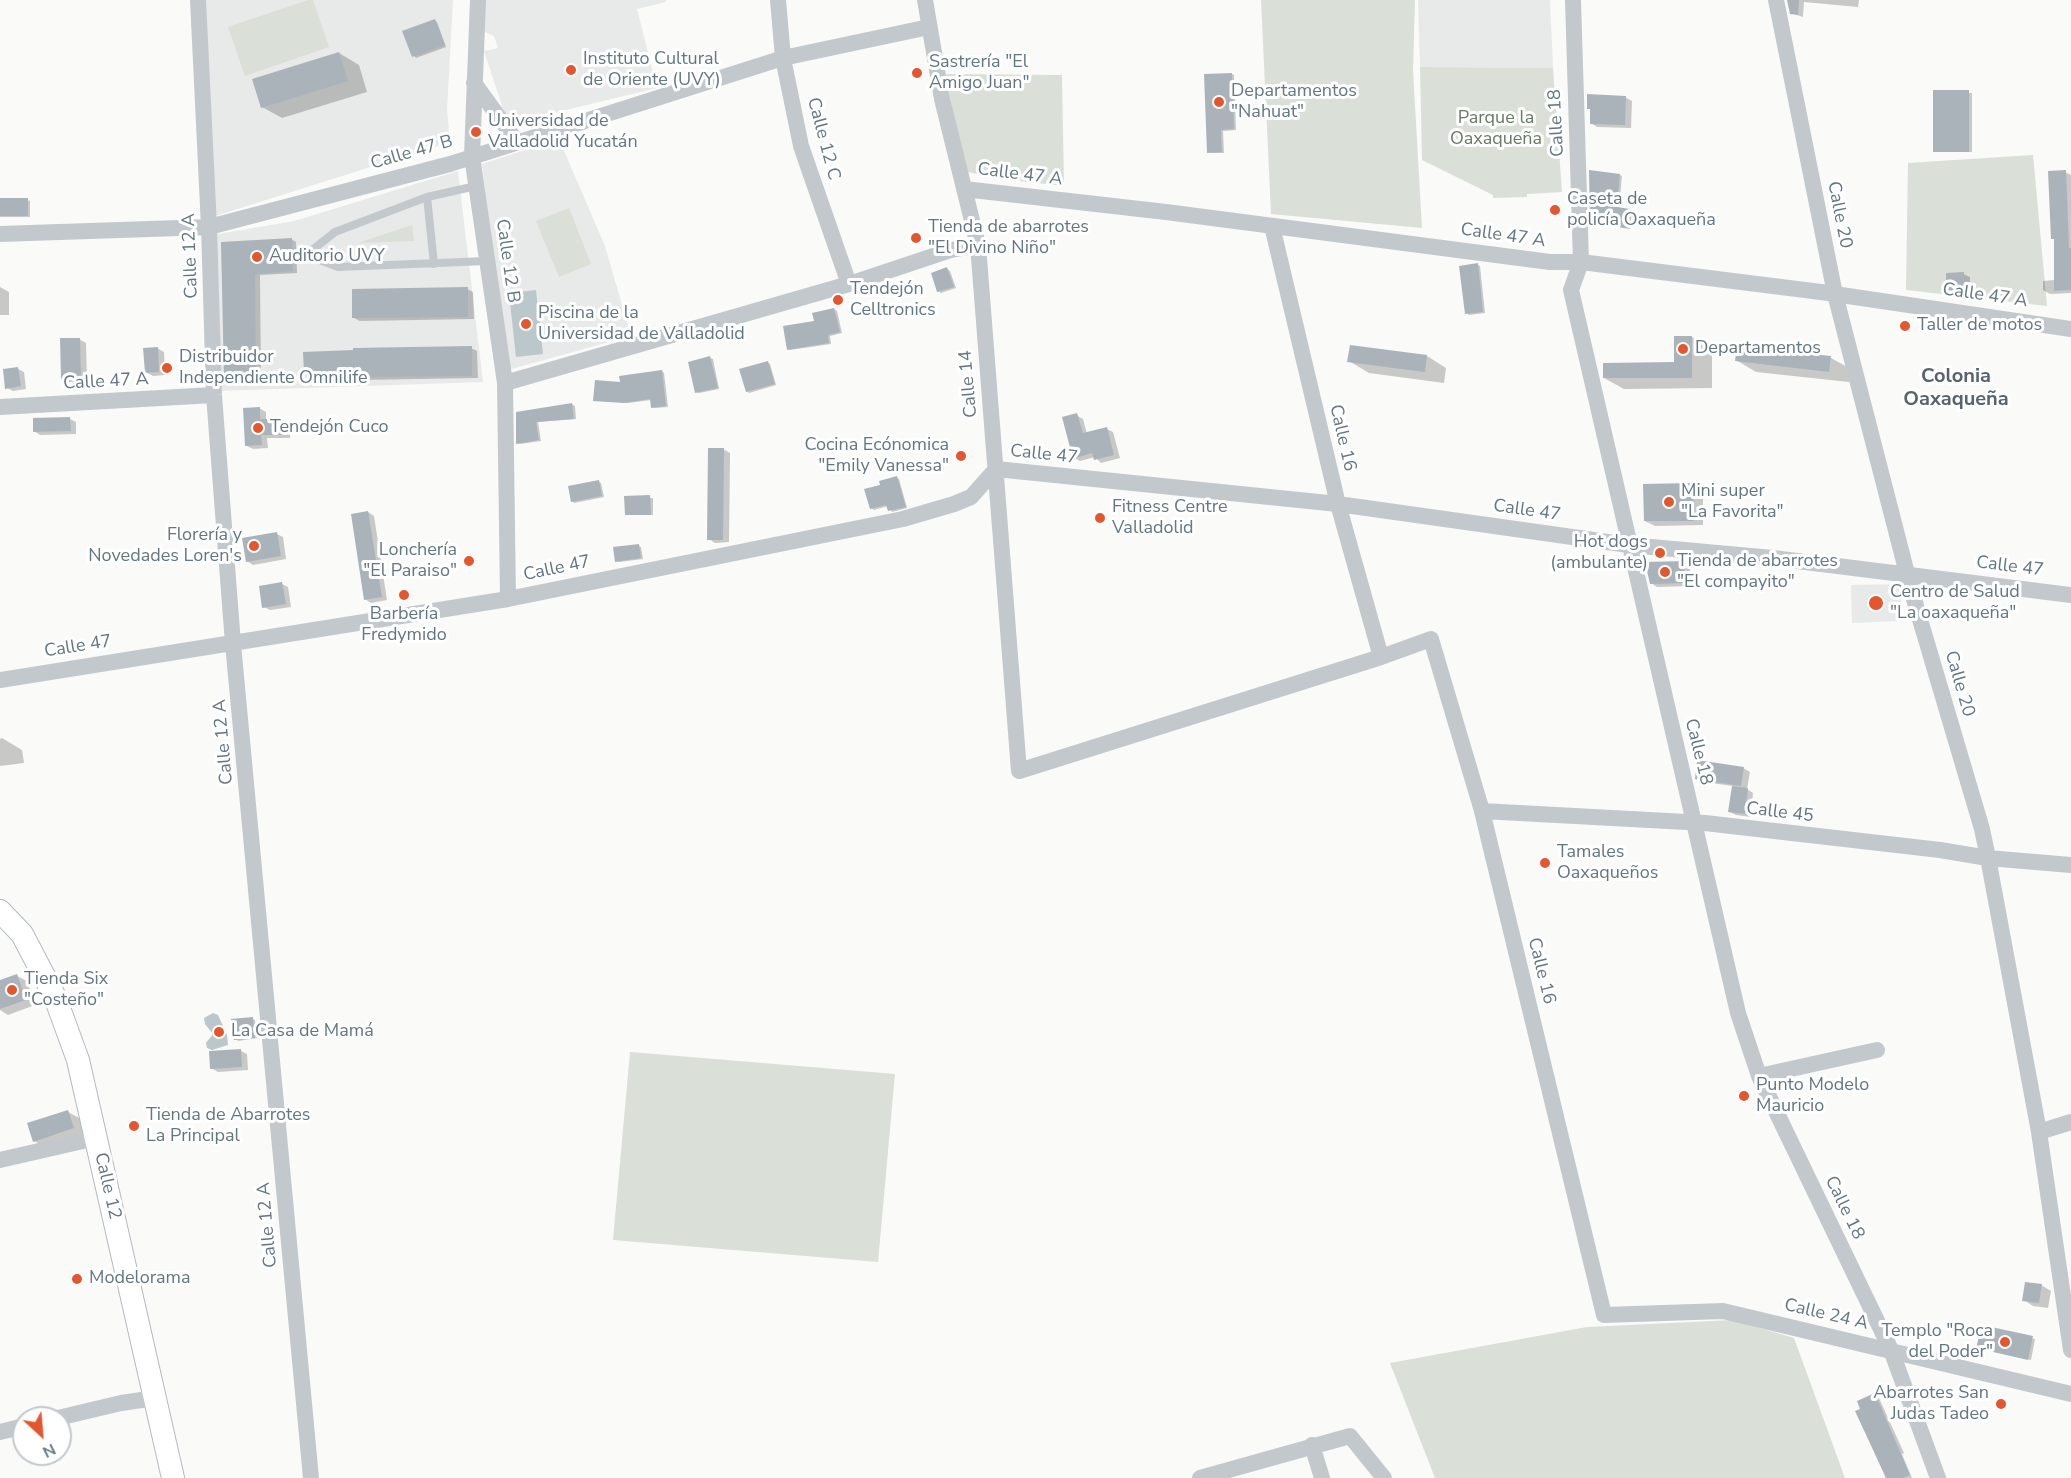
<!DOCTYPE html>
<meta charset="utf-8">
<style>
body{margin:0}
#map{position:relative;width:2071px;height:1478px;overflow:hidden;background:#fafaf8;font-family:"Nunito Sans",sans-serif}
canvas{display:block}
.north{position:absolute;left:12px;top:1406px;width:60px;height:60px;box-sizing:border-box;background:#fff;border:2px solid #c1c8cd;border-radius:50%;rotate:154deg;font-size:16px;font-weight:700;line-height:24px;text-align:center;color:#657683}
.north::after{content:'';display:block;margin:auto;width:21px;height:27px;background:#e4572e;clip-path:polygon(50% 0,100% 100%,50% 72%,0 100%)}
</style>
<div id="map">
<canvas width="2071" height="1478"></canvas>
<div class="north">N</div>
</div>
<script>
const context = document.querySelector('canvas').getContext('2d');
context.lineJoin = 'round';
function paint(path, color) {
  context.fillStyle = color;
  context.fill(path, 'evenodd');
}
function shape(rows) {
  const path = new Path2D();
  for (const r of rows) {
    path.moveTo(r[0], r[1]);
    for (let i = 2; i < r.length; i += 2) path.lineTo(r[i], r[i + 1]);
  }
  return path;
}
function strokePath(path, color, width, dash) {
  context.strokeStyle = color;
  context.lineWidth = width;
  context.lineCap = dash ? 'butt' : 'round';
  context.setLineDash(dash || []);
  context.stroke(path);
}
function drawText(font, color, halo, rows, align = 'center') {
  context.font = font + ' "Nunito Sans",sans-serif';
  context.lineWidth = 6;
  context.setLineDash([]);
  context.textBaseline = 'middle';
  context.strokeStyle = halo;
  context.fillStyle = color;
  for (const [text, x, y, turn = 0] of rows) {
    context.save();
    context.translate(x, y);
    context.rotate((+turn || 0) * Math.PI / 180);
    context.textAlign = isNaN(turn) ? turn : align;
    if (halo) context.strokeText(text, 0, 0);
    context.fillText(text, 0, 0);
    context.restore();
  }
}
paint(shape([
 [205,0,453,0,447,110,450,142,212,217],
 [485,0,666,0,666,2,637,9,657,88,508,124,484,51,498,48,494,36,481,30],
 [1418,0,1550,0,1553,68,1420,67],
 [559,139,605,246,631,336,508,370,482,164],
 [458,171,483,382,216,391,212,235,294,221],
 [1901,584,1901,621,1852,623,1851,585]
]), '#e8e9e9');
paint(shape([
 [308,0,313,0,329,47,245,76,228,27],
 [1261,0,1415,0,1413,71,1422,228,1271,214],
 [1420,67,1553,68,1562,192,1527,194,1527,197,1493,198,1493,195,1422,160],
 [946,74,1062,75,1064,186,1002,179,963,171],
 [2033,155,2047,306,1906,290,1908,163],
 [569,208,591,264,559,277,536,221],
 [412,225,414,241,358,243],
 [630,1052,895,1074,878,1262,613,1240],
 [1733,1320,1794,1338,1845,1478,1435,1478,1390,1363,1587,1327]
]), '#dadfd7');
paint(shape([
 [536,290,543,354,516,357,509,293],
 [213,1013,218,1015,227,1035,228,1045,212,1050,207,1048,206,1043,213,1034,205,1024,204,1018]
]), '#bbc7cb');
paint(shape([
 [1788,0,1859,0,1858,7,1804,2,1803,17,1791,13],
 [435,21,437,22,446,47,416,58,414,56],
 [339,53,359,65,367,92,282,118,262,107],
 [1232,74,1234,75,1236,130,1223,131,1224,153,1211,153,1209,152],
 [1934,92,1972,93,1972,152,1934,151],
 [1625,97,1632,101,1631,128,1597,127,1591,123,1592,110,1588,108],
 [2065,172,2071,175,2071,293,2050,294,2043,290,2043,281,2055,280],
 [1620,175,1622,176,1619,209,1632,212,1630,229,1594,224,1592,223],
 [0,200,27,200,30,201,30,217,0,217],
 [291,239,296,242,297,273,260,275,261,379,230,380,225,377,223,284],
 [1477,265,1480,266,1485,313,1469,315,1467,313],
 [947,269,950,271,956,288,941,293,938,291],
 [1963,274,1970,277,1970,292,1954,292,1948,289],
 [0,287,9,292,9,315,0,315],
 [467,289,473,292,474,319,360,321,354,318],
 [834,309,837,311,842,333,830,336,831,344,790,350,788,349,815,323],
 [1692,337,1712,349,1712,388,1624,389,1604,378,1676,364],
 [79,339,86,343,87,381,69,382,63,378],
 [157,348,164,352,165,375,153,376,146,372],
 [471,348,477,351,478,378,360,380,354,376,354,373,311,375,305,371],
 [1427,356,1446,368,1444,383,1369,373,1349,361],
 [710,358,713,359,719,389,699,393,696,392],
 [1831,358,1851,369,1849,382,1756,372,1736,360],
 [768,363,770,364,776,385,749,393,747,391],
 [18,369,24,372,26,389,13,391,7,388],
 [662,371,664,373,668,407,655,408,652,407,651,400,628,403,595,400,622,383],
 [572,404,575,406,576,419,538,422,541,441,520,444,518,443,517,413],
 [259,408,266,412,266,420,284,420,290,424,290,438,267,438,268,448,253,449,247,446],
 [1076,415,1083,419,1087,434,1107,429,1113,432,1120,458,1101,463,1095,457,1080,461,1074,458],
 [70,419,76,422,76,434,40,435,34,431],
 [723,449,730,453,729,542,715,543,709,539],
 [897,478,899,479,907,508,892,512,888,506,874,510,871,508,882,486],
 [598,481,601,483,604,497,574,503,572,501],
 [1693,485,1703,491,1703,525,1655,526,1645,521,1645,486],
 [626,497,653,498,653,515,626,514],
 [368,512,374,516,387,600,371,603,365,599],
 [277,534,283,537,286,559,253,565,247,561],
 [638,546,641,547,643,559,619,562,616,561],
 [1684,562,1690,566,1690,586,1657,587,1651,583],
 [282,584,288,587,291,607,270,610,264,607],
 [2,738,22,750,24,763,0,766,0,739],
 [1743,768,1750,772,1747,789,1753,793,1751,817,1736,815,1730,812,1733,786,1703,782,1696,779],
 [17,976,27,981,35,1005,8,1015,0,1010,0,982],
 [252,1019,255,1020,257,1038,238,1041,236,1039],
 [241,1051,247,1054,248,1070,218,1072,211,1068],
 [68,1112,81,1119,86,1136,47,1148,34,1141],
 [2041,1285,2051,1291,2048,1308,2033,1306,2024,1300],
 [1983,1327,2035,1339,2031,1360,1981,1349],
 [1875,1394,1878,1396,1904,1453,1902,1454,1912,1478,1885,1478,1887,1476]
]), '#0003');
paint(shape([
 [1787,0,1799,0,1798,15,1790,14],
 [435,19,445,45,412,57,402,31],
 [339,52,348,81,261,108,252,79],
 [1232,73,1234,129,1221,130,1222,152,1207,153,1204,74],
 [1933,90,1969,90,1969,152,1933,152],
 [1587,94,1626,96,1625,125,1590,124,1590,109,1587,109],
 [1589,170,1620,174,1617,207,1630,209,1627,228,1590,223],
 [2066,170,2069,248,2071,248,2071,290,2054,291,2054,239,2051,239,2048,171],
 [0,198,28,198,28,216,0,216],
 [292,238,293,271,255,274,256,377,224,378,221,242],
 [1478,263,1483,312,1465,314,1459,266],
 [947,267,954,287,937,292,931,273],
 [1964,272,1964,289,1946,290,1946,273],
 [468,287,468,317,352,318,352,289],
 [834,308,840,332,828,335,829,343,787,350,783,326,814,321,812,313],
 [1674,336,1692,336,1692,378,1603,378,1603,363,1674,362],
 [60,338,80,338,81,378,61,379],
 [1350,345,1427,355,1425,372,1347,362],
 [472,346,472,376,353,377,353,370,304,372,303,352,353,350,353,348],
 [1737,346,1831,356,1829,372,1735,361],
 [158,347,159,372,145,373,143,348],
 [710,356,718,388,695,393,688,362],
 [768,361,775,384,746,392,739,369],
 [18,367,21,386,5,389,3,369],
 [662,370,666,406,651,408,650,399,624,403,593,401,595,380,620,382,619,376],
 [572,403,574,419,536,422,539,440,516,444,516,412],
 [260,407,260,419,284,419,284,435,261,435,262,445,245,446,243,408],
 [1077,413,1083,433,1107,427,1114,455,1094,460,1092,453,1073,459,1062,417],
 [70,417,71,431,33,432,33,418],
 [708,448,724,448,723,540,707,540],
 [897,476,906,507,888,511,886,505,870,509,864,489,880,485,879,481],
 [599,480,602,496,571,502,568,486],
 [1693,483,1694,521,1644,521,1643,484],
 [650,495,651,515,625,515,624,496],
 [368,511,382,597,364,600,351,514],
 [277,532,281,556,246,562,242,538],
 [639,544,641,558,615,562,613,547],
 [1684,561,1685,583,1650,584,1645,562],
 [282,582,286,604,262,608,259,586],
 [1697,760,1744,767,1741,786,1695,779],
 [1732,786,1748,788,1745,814,1728,812],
 [17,974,26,1000,0,1009,0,980],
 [253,1017,255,1038,234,1040,231,1019],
 [241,1049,242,1067,210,1069,209,1051],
 [68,1110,74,1128,33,1142,27,1123],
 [2025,1282,2042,1284,2039,1303,2022,1301],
 [1982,1325,2033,1336,2028,1360,1976,1348],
 [1875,1393,1910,1475,1903,1478,1886,1478,1855,1411,1860,1409,1857,1401]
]), '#aab3b9');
const secondary = shape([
 [0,911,22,934,55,997,78,1060,173,1478]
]);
strokePath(secondary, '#b3babf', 24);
strokePath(shape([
 [476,186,427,197,335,232,306,255,338,267,487,261],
 [427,197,434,264]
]), '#c3c8cc', 8);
strokePath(shape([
 [198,0,209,227,214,395,233,644,311,1478],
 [478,0,472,156,505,383,508,599],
 [778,0,783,58,801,146,849,284],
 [925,0,942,99,978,245,1019,771,1381,657,1431,639,1482,811,1604,1315,1723,1311,2071,1394],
 [1573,0,1581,262,1571,290,1738,1013,1759,1076,1891,1350,1938,1478],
 [1776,0,1835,294,1911,589,1982,829,1988,858,2039,1132,2071,1350],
 [474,83,517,142],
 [964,189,1166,212,1550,262,1581,262,1821,292,2071,329],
 [1272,226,1338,504,1381,657],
 [0,234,209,227,450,164,783,58,929,27],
 [505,383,849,284,951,250,978,245],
 [0,407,214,395],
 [0,680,508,599,903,519,954,504,971,497,996,469,1338,504,1629,545,1773,558,2071,595],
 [1482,811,1705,823,1940,850,1988,858,2071,865],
 [1759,1076,1877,1050],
 [2039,1132,2071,1122],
 [0,1160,96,1138],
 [58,1418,121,1403,155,1398],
 [0,1432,24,1426],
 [1312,1445,1322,1478],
 [1200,1478,1350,1436,1384,1478]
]), '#c3c8cc', 16);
strokePath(secondary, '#fff', 22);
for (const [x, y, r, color] of [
 [571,70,6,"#e4572e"],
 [917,73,6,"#e4572e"],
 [1219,102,6,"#e4572e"],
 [476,132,6,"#e4572e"],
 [1555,210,6,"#e4572e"],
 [916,238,6,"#e4572e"],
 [257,257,6,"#e4572e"],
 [838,300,6,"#e4572e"],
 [526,324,6,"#e4572e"],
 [1905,326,6,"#e4572e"],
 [1683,349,6,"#e4572e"],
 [167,368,6,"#e4572e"],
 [258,428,6,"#e4572e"],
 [961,456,6,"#e4572e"],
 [1669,502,6,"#e4572e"],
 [1100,518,6,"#e4572e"],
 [254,546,6,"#e4572e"],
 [1660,553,6,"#e4572e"],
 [469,561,6,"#e4572e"],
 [1665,572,6,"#e4572e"],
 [404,595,6,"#e4572e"],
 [1876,603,8,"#e4572e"],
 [1545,863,6,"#e4572e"],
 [12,990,6,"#e4572e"],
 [219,1032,6,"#e4572e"],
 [1744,1096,6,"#e4572e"],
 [134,1126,6,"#e4572e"],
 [77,1279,6,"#e4572e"],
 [2005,1342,6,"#e4572e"],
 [2001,1404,6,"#e4572e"]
]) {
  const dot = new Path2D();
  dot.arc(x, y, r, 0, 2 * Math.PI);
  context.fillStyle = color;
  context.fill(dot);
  strokePath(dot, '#fff', 2);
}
drawText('18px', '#657683', '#fff', [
 ["Instituto Cultural",583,60],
 ["de Oriente (UVY)",583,81],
 ["Sastrería \"El",929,63],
 ["Amigo Juan\"",929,84],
 ["Departamentos",1231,92],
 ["\"Nahuat\"",1231,113],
 ["Universidad de",488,122],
 ["Valladolid Yucatán",488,143],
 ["Caseta de",1567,200],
 ["policía Oaxaqueña",1567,221],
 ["Tienda de abarrotes",928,228],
 ["\"El Divino Niño\"",928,249],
 ["Auditorio UVY",269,257],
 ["Tendejón",850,290],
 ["Celltronics",850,311],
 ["Piscina de la",538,314],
 ["Universidad de Valladolid",538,335],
 ["Taller de motos",1917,326],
 ["Departamentos",1695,349],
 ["Distribuidor",179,358],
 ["Independiente Omnilife",179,379],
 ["Tendejón Cuco",270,428],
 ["Cocina Ecónomica",949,446,"right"],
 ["\"Emily Vanessa\"",949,467,"right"],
 ["Mini super",1681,492],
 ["\"La Favorita\"",1681,513],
 ["Fitness Centre",1112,508],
 ["Valladolid",1112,529],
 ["Florería y",242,536,"right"],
 ["Novedades Loren's",242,557,"right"],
 ["Hot dogs",1648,543,"right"],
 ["(ambulante)",1648,564,"right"],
 ["Lonchería",457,551,"right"],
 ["\"El Paraiso\"",457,572,"right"],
 ["Tienda de abarrotes",1677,562],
 ["\"El compayito\"",1677,583],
 ["Centro de Salud",1890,593],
 ["\"La oaxaqueña\"",1890,614],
 ["Barbería",404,615,"center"],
 ["Fredymido",404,636,"center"],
 ["Tamales",1557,853],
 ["Oaxaqueños",1557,874],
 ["Tienda Six",24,980],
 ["\"Costeño\"",24,1001],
 ["La Casa de Mamá",231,1032],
 ["Punto Modelo",1756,1086],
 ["Mauricio",1756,1107],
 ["Tienda de Abarrotes",146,1116],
 ["La Principal",146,1137],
 ["Modelorama",89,1279],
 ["Templo \"Roca",1993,1332,"right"],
 ["del Poder\"",1993,1353,"right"],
 ["Abarrotes San",1989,1394,"right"],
 ["Judas Tadeo",1989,1415,"right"]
], 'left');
drawText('18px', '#687a64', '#fff', [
 ["Parque la",1496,119],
 ["Oaxaqueña",1496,140]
]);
drawText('18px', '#657683', '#fff', [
 ["Calle 18",1557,123,-93],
 ["Calle 12 C",823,139,75],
 ["Calle 47 B",412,153,-16],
 ["Calle 47 A",1020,175,7],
 ["Calle 20",1839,215,79],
 ["Calle 47 A",1503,236,8],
 ["Calle 12 A",191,256,-92],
 ["Calle 12 B",507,261,82],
 ["Calle 47 A",1985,296,8],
 ["Calle 47 A",106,382,-3],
 ["Calle 14",969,384,-95],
 ["Calle 16",1342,438,77],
 ["Calle 47",1044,455,6],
 ["Calle 47",1527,511,8],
 ["Calle 47",2010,567,7],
 ["Calle 47",557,569,-12],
 ["Calle 47",78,647,-9],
 ["Calle 20",1959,684,74],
 ["Calle 12 A",224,742,-95],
 ["Calle 18",1698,752,76],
 ["Calle 45",1780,813,7],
 ["Calle 16",1541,971,76],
 ["Calle 12",107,1186,77],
 ["Calle 18",1844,1208,64],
 ["Calle 12 A",268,1225,-95],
 ["Calle 24 A",1826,1315,13]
]);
drawText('bold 20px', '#57646e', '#fff', [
 ["Colonia",1956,377],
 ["Oaxaqueña",1956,400]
]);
</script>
